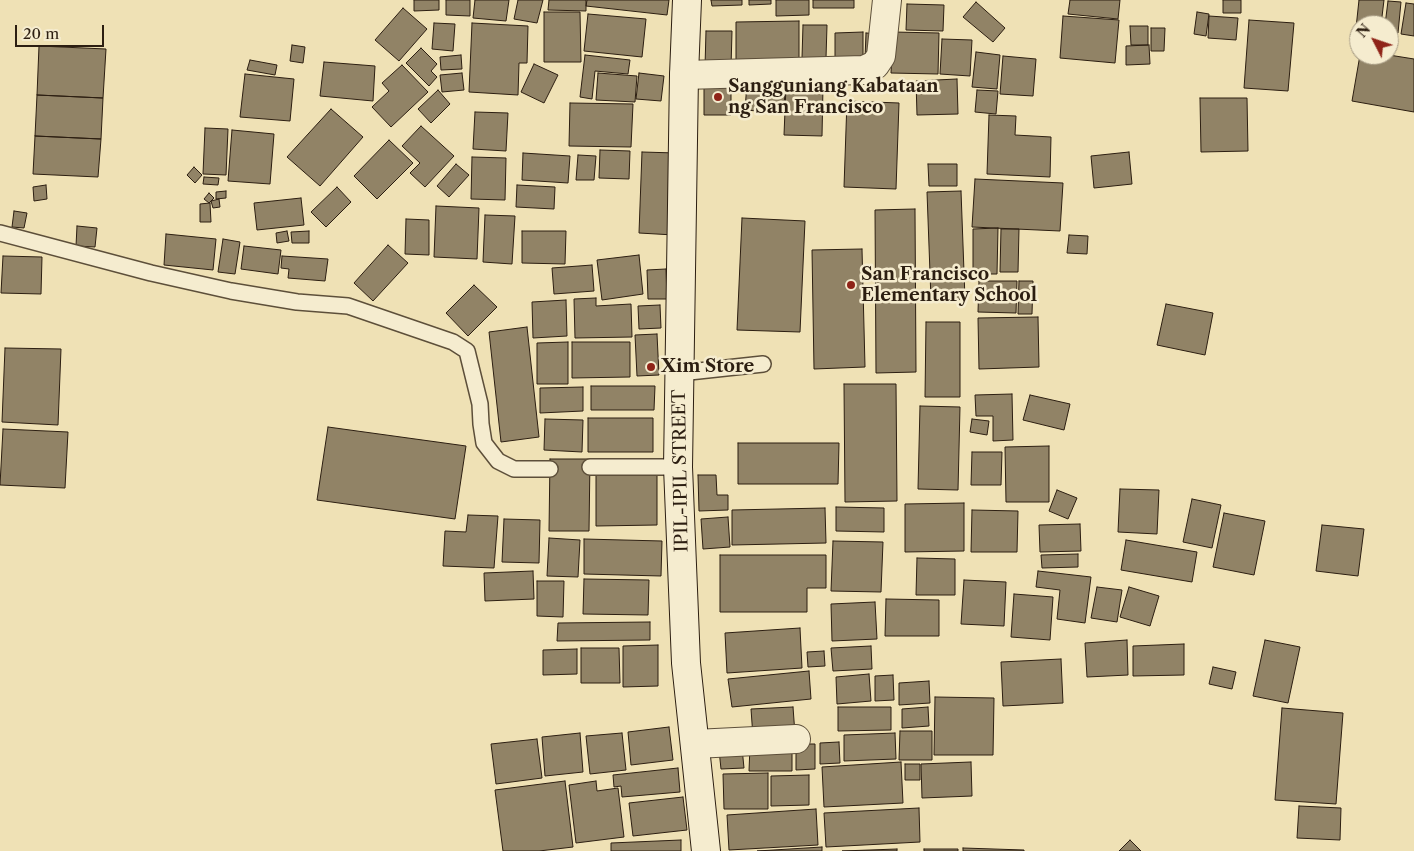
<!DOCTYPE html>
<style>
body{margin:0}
#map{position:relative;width:1414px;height:851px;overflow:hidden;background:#efe1b5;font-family:"Libre Caslon Text",serif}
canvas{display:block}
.north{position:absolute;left:1349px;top:15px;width:50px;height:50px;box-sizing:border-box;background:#f5eccf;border:1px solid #a59a83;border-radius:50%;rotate:311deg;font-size:14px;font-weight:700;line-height:20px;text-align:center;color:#2c1e11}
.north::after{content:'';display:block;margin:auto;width:18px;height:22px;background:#8f2418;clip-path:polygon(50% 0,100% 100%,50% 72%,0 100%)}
.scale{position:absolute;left:15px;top:25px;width:89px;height:22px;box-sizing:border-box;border:2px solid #2c1e11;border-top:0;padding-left:6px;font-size:15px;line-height:18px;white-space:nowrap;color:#2c1e11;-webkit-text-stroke:4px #f5eccf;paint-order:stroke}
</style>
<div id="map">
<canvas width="1414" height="851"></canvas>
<div class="north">N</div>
<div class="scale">20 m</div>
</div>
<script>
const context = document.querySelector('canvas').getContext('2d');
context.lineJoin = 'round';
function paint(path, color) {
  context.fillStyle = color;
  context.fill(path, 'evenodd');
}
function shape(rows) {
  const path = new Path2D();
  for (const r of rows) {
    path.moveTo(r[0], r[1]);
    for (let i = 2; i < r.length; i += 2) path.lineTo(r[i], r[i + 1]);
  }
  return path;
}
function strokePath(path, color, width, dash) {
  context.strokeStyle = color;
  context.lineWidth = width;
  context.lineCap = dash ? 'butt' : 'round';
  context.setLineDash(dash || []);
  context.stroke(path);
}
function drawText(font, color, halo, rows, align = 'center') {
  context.font = font + ' "Libre Caslon Text",serif';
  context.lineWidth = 5;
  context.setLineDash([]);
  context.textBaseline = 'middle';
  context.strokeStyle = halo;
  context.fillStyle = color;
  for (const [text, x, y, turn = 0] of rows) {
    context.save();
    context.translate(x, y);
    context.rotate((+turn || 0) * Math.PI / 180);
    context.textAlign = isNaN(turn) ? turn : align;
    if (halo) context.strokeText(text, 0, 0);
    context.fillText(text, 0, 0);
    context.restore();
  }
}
const building = shape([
 [414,0,439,0,439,10,414,11,414,0],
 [446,0,470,0,470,16,446,15,446,0],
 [475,0,509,0,506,21,473,18,475,0],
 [518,0,543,0,537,23,514,19,518,0],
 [549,0,586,0,586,11,548,10,549,0],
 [587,0,669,0,667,15,586,6,587,0],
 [711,0,742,0,742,5,712,6,711,0],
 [749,0,771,0,771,4,749,5,749,0],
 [776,0,809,0,809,15,776,16,776,0],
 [813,0,854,0,854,8,813,8,813,0],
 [1070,0,1120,0,1118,19,1068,14,1070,0],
 [1223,0,1241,0,1241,13,1223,13,1223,0],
 [1359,0,1384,0,1381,25,1359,25,1359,28,1356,28,1359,0],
 [1388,1,1401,2,1398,33,1389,32,1389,25,1385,25,1388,1],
 [976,2,1005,28,993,42,963,17,976,2],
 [1406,3,1414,4,1414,36,1401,34,1406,3],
 [907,4,944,5,943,31,906,30,907,4],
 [403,8,427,29,399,61,375,40,403,8],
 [544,12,580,12,581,62,544,62,544,12],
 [1197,12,1209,14,1206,36,1194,34,1197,12],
 [588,14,646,19,642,57,584,51,588,14],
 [1063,16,1119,20,1115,63,1060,58,1063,16],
 [1209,16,1238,18,1236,40,1208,38,1209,16],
 [1249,20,1294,23,1288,91,1244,88,1249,20],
 [799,21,799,66,736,67,736,22,799,21],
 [434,23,455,24,453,51,432,49,434,23],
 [472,23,528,26,527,63,519,63,518,95,469,92,472,23],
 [803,25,827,25,826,58,802,58,803,25],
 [1130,26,1148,26,1148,45,1131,45,1130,26],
 [1151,28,1165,28,1164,51,1151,51,1151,28],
 [706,31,732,31,731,68,705,67,706,31],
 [863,32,863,61,835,62,835,33,863,32],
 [893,32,939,33,938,74,891,73,893,32],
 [866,33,880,34,865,59,866,33],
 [942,39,972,40,970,76,940,74,942,39],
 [292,45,305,47,303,63,290,61,292,45],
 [1149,45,1150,64,1126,65,1126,46,1149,45],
 [39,46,106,49,103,98,37,95,39,46],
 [421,48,437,64,431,71,437,77,429,86,406,63,421,48],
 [976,52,1000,55,997,89,972,87,976,52],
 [461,55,462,69,441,70,440,57,461,55],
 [585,55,630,60,628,74,595,71,592,99,580,97,585,55],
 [1360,55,1389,55,1414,59,1414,112,1352,101,1360,55],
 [1003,56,1036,59,1033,96,1000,94,1003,56],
 [250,60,277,65,275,75,247,70,250,60],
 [324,62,375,66,373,101,320,96,324,62],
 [534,64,558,75,544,103,521,92,534,64],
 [402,65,428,92,391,127,372,107,389,91,382,83,402,65],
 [462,73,464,90,442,92,440,75,462,73],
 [598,73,637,76,635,102,596,100,598,73],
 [639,73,664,76,661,101,636,99,639,73],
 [245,74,294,79,290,121,240,117,245,74],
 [704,78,731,78,731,115,704,115,704,78],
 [957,79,958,114,917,115,916,81,957,79],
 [747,83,786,85,783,113,745,110,747,83],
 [786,86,823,86,822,136,784,135,786,86],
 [438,90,450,104,431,123,418,109,438,90],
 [977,90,998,91,996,114,975,112,977,90],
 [37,95,103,98,101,139,35,136,37,95],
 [1200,98,1247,98,1248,151,1201,152,1200,98],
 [847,101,899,103,896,189,844,187,847,101],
 [570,103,633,104,631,147,569,146,570,103],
 [331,109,363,137,320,186,287,157,331,109],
 [475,112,508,113,506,151,473,149,475,112],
 [989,115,1016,116,1015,135,1051,137,1050,177,987,174,989,115],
 [421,126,454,156,425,187,410,173,420,163,402,146,421,126],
 [205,128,228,129,226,175,203,174,205,128],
 [232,130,274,134,270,184,228,181,232,130],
 [35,136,101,139,98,177,33,174,35,136],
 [389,140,413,163,377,199,354,176,389,140],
 [600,150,630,151,629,179,599,178,600,150],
 [642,152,676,153,674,235,639,233,642,152],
 [1129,152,1132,184,1094,188,1091,156,1129,152],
 [523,153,570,156,568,183,522,180,523,153],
 [578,155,596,156,594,180,576,180,578,155],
 [472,157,506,158,505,200,471,199,472,157],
 [456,164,469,175,449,197,437,186,456,164],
 [928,164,957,164,957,186,929,186,928,164],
 [194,167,202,175,195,183,187,175,194,167],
 [204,177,219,178,218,185,203,184,204,177],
 [975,179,1063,183,1060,231,972,227,975,179],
 [46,185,47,199,34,201,33,187,46,185],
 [517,185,555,187,554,209,516,207,517,185],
 [337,187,351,202,326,227,311,212,337,187],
 [226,191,226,198,216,199,216,192,226,191],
 [961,191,965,299,931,300,927,192,961,191],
 [209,193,214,198,209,203,204,199,209,193],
 [301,198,304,225,257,230,254,203,301,198],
 [219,199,220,207,213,208,211,201,219,199],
 [210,203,211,222,200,222,200,204,210,203],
 [436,206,479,208,477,259,434,257,436,206],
 [915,209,916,372,876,373,875,210,915,209],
 [14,211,27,213,24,228,12,227,14,211],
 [485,215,515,216,512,264,483,262,485,215],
 [742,218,805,221,800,332,737,330,742,218],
 [406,219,429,220,429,255,405,254,406,219],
 [77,226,97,228,95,247,76,246,77,226],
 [998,228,997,274,973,274,973,229,998,228],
 [1001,229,1019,229,1018,272,1000,272,1001,229],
 [287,231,289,241,277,243,276,233,287,231],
 [309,231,309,243,292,243,291,232,309,231],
 [522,231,566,231,565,264,522,263,522,231],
 [166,234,216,239,213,270,164,265,166,234],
 [1069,235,1088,236,1087,254,1067,253,1069,235],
 [223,239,240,242,235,274,218,272,223,239],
 [388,245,408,263,373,301,354,283,388,245],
 [244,246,281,250,278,274,241,269,244,246],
 [862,249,865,367,814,369,812,250,862,249],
 [639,255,643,294,602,300,597,260,639,255],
 [3,256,42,257,41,294,1,293,3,256],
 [282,256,328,259,325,281,288,278,289,269,281,268,282,256],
 [592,265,594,291,554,294,552,268,592,265],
 [666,269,667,299,648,299,647,270,666,269],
 [979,281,1017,281,1016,313,978,312,979,281],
 [1019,281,1033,281,1032,314,1018,314,1019,281],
 [474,285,497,307,468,336,446,313,474,285],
 [596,298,596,306,631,304,632,337,575,338,574,299,596,298],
 [566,300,567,336,533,338,532,302,566,300],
 [1166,304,1213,313,1205,355,1157,345,1166,304],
 [660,305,661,328,639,329,638,306,660,305],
 [1038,317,1039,367,979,369,978,318,1038,317],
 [926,322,960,322,960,397,925,397,926,322],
 [527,327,539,437,501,442,489,332,527,327],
 [657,334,659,375,637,376,635,335,657,334],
 [568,342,568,384,537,384,537,343,568,342],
 [572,342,630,342,630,377,572,378,572,342],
 [5,348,61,349,58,425,2,422,5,348],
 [844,384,896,384,897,501,845,502,844,384],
 [591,386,655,386,654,410,591,410,591,386],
 [583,387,583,411,540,413,540,388,583,387],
 [1012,394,1013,440,993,441,993,416,976,416,975,395,1012,394],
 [1030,395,1070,404,1064,430,1023,420,1030,395],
 [920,406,960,407,958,490,918,489,920,406],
 [588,418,653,418,653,452,588,452,588,418],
 [545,419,583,420,582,452,544,450,545,419],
 [972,419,989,421,987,435,970,432,972,419],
 [328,427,466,446,455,519,317,500,328,427],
 [3,429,68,432,65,488,0,485,3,429],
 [738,443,839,443,838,484,738,484,738,443],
 [1049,446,1049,502,1006,502,1005,447,1049,446],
 [972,452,1002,452,1001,485,971,485,972,452],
 [550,459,590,459,589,531,549,531,550,459],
 [657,473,657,525,596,526,596,474,657,473],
 [698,475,716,475,717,495,728,495,728,510,699,511,698,475],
 [1120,489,1159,490,1157,534,1118,532,1120,489],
 [1057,490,1077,498,1068,519,1049,511,1057,490],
 [1192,499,1221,505,1212,548,1183,542,1192,499],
 [964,503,964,551,905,552,905,504,964,503],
 [836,507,884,508,884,532,836,531,836,507],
 [825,508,826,543,732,545,732,510,825,508],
 [972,510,1018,511,1017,552,971,552,972,510],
 [1224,513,1265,521,1254,575,1213,567,1224,513],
 [468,515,498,516,494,568,443,566,445,531,466,532,468,515],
 [728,517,730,547,703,549,701,519,728,517],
 [504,519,540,520,539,563,502,562,504,519],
 [1080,524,1081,551,1040,552,1039,525,1080,524],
 [1322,525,1364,529,1358,576,1316,571,1322,525],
 [549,538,580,540,578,577,547,576,549,538],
 [584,539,662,541,661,576,584,574,584,539],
 [1126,540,1197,552,1192,582,1121,570,1126,540],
 [833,541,883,542,881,592,831,591,833,541],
 [1078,554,1078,567,1042,568,1041,555,1078,554],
 [720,555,826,555,826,588,807,588,807,612,720,612,720,555],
 [917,558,955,559,955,595,916,595,917,558],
 [533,571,534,599,485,601,484,573,533,571],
 [1038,571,1091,577,1085,623,1057,619,1060,590,1036,587,1038,571],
 [584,579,649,580,648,615,583,614,584,579],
 [964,580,1006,582,1004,626,961,624,964,580],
 [537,581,564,581,563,617,537,616,537,581],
 [1097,587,1122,590,1117,622,1091,618,1097,587],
 [1129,587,1159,596,1150,626,1120,617,1129,587],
 [1014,594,1053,597,1050,640,1011,637,1014,594],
 [886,599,939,600,939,636,885,636,886,599],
 [875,602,877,639,832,641,831,604,875,602],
 [650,622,650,640,557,641,558,623,650,622],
 [800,628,802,668,727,673,725,633,800,628],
 [1127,640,1128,675,1087,677,1085,643,1127,640],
 [1265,640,1300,647,1288,703,1253,696,1265,640],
 [1184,644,1184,675,1133,676,1133,646,1184,644],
 [658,645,658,686,623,687,623,646,658,645],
 [871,646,872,669,833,671,831,648,871,646],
 [581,648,619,648,620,683,581,683,581,648],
 [577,649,577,674,543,675,543,650,577,649],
 [824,651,825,666,808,667,807,652,824,651],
 [1061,659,1063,703,1003,706,1001,662,1061,659],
 [1213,667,1236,672,1232,689,1209,684,1213,667],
 [809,671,811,699,732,707,728,679,809,671],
 [869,674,871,701,837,704,836,677,869,674],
 [893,675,894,700,875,701,875,676,893,675],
 [929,681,930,703,899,705,899,683,929,681],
 [935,697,994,698,993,755,934,755,935,697],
 [793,707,795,734,753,737,751,709,793,707],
 [838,707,891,707,891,730,838,731,838,707],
 [928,707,929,726,902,728,902,709,928,707],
 [1282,708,1343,713,1336,804,1275,800,1282,708],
 [669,727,673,760,631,765,628,732,669,727],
 [900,731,932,731,932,760,899,760,900,731],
 [580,733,583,772,545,776,542,737,580,733],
 [622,733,626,770,590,774,586,736,622,733],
 [895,733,896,759,844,761,844,735,895,733],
 [537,739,542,778,496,784,491,744,537,739],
 [839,742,840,763,820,764,820,743,839,742],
 [796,744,815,744,815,769,796,770,796,744],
 [750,746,792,746,792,771,749,771,750,746],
 [742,748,744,768,721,769,719,750,742,748],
 [901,762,903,803,824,807,822,767,901,762],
 [971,762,972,796,922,798,921,764,971,762],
 [905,764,920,764,920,780,905,780,905,764],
 [678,768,680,792,622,797,621,786,614,787,613,775,678,768],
 [768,773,768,809,724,809,723,774,768,773],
 [809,775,809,805,771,806,771,776,809,775],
 [565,781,573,847,539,851,503,851,495,790,565,781],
 [596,781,597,791,618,788,624,837,576,843,569,785,596,781],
 [683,797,687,830,633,836,629,803,683,797],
 [1299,806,1341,808,1340,840,1297,838,1299,806],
 [919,808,920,842,826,847,824,813,919,808],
 [816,809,818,845,729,850,727,815,816,809],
 [681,840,681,851,611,851,611,843,681,840],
 [1130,840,1141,851,1119,851,1130,840],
 [822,847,822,851,757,851,822,847],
 [963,848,1024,850,1024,851,963,851,963,848],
 [897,849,897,851,842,851,897,849],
 [924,849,958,849,958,851,924,851,924,849]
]);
paint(building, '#918366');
strokePath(building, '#2c1e11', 1);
const lane = shape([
 [0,233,151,273,231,291,297,302,348,306,453,342,467,351,480,404,481,424,484,443,498,461,514,469,550,469],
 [680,373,763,364],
 [590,467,678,467]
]);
const street = shape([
 [684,75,864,70,875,65,881,56,887,0],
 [695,744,796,739]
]);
const secondary = shape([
 [687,0,684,75,678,467,686,663,706,851]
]);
strokePath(lane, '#5d4f3a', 18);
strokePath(street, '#5d4f3a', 30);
strokePath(secondary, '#2c1e11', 30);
strokePath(lane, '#f5eccf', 15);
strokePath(street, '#f5eccf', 28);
strokePath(secondary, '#f5eccf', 28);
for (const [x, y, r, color] of [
 [718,97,5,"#8f2418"],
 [851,285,5,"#8f2418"],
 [651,367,5,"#8f2418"]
]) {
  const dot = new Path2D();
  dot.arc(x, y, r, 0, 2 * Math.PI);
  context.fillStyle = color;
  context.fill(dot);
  strokePath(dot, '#f5eccf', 2);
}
drawText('bold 18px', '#2c1e11', '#f5eccf', [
 ["Sangguniang Kabataan",728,87],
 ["ng San Francisco",728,108],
 ["San Francisco",861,275],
 ["Elementary School",861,296],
 ["Xim Store",661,367]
], 'left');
drawText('18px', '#2c1e11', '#f5eccf', [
 ["IPIL-IPIL STREET",681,471,-91]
]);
</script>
